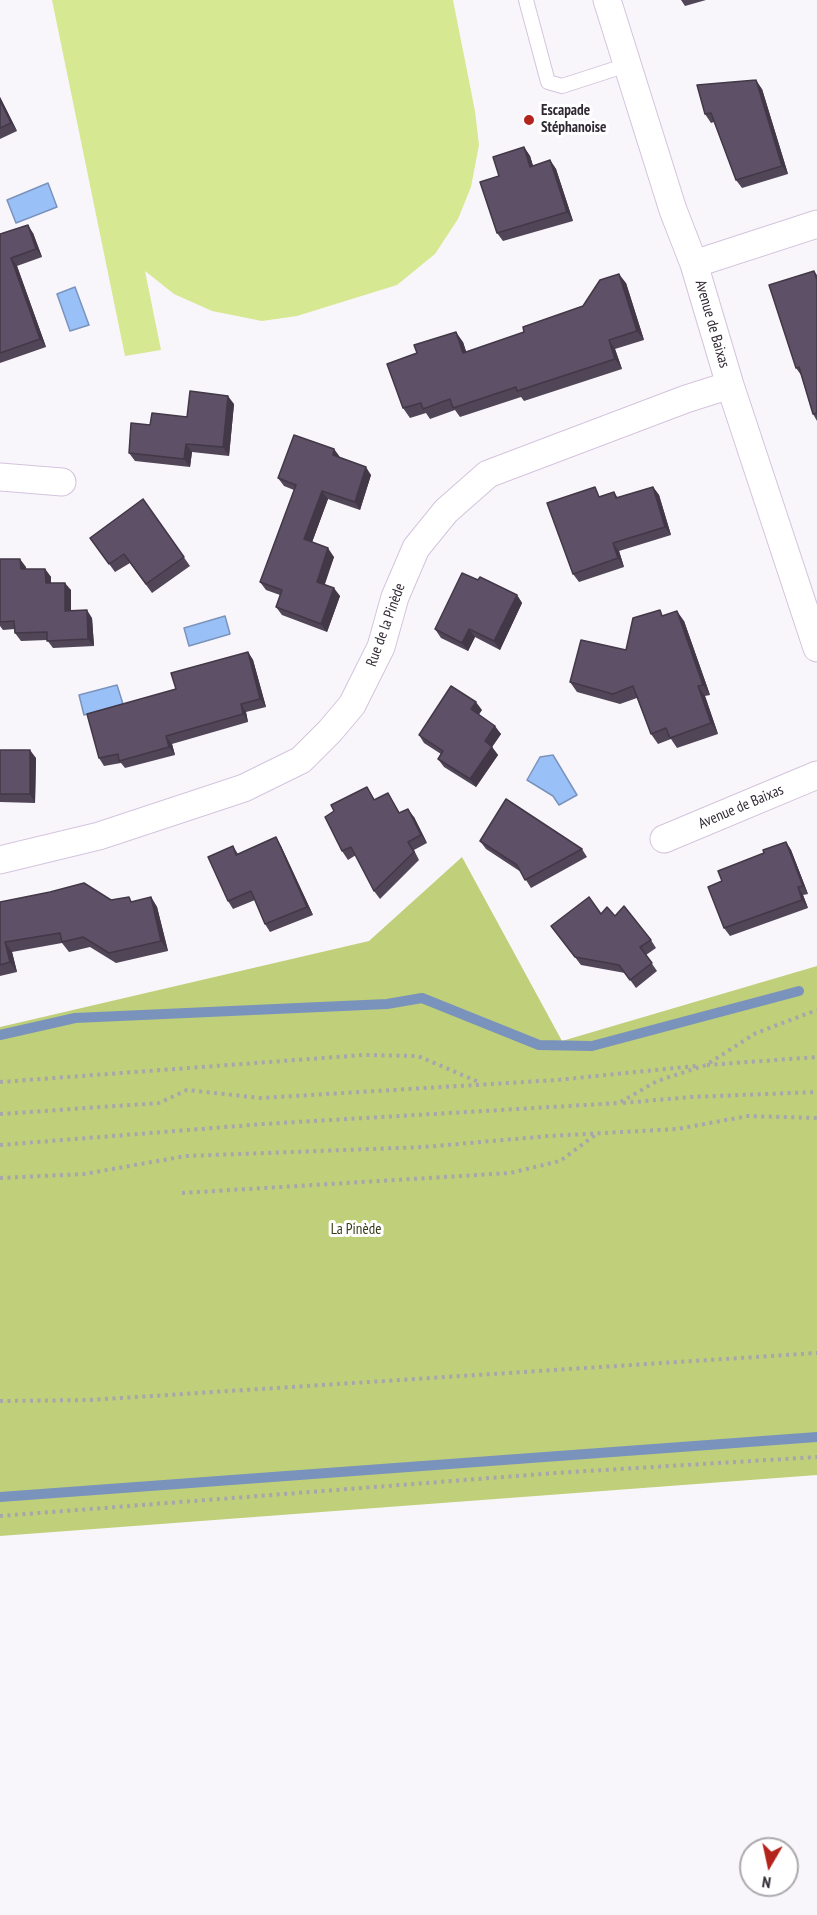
<!DOCTYPE html>
<meta charset="utf-8">
<style>
body{margin:0}
#map{position:relative;width:817px;height:1915px;overflow:hidden;background:#f9f6fb;font-family:"PT Sans Narrow",sans-serif}
canvas{display:block}
.north{position:absolute;left:739px;top:1837px;width:60px;height:60px;box-sizing:border-box;background:#fff;border:2px solid #adaaae;border-radius:50%;rotate:189deg;font-size:16px;font-weight:700;line-height:24px;text-align:center;color:#312a34}
.north::after{content:'';display:block;margin:auto;width:21px;height:27px;background:#b3241c;clip-path:polygon(50% 0,100% 100%,50% 72%,0 100%)}
</style>
<div id="map">
<canvas width="817" height="1915"></canvas>
<div class="north">N</div>
</div>
<script>
const context = document.querySelector('canvas').getContext('2d');
context.lineJoin = 'round';
function paint(path, color) {
  context.fillStyle = color;
  context.fill(path, 'evenodd');
}
function shape(rows) {
  const path = new Path2D();
  for (const r of rows) {
    path.moveTo(r[0], r[1]);
    for (let i = 2; i < r.length; i += 2) path.lineTo(r[i], r[i + 1]);
  }
  return path;
}
function strokePath(path, color, width, dash) {
  context.strokeStyle = color;
  context.lineWidth = width;
  context.lineCap = dash ? 'butt' : 'round';
  context.setLineDash(dash || []);
  context.stroke(path);
}
function drawText(font, color, halo, rows, align = 'center') {
  context.font = font + ' "PT Sans Narrow",sans-serif';
  context.lineWidth = 6;
  context.setLineDash([]);
  context.textBaseline = 'middle';
  context.strokeStyle = halo;
  context.fillStyle = color;
  for (const [text, x, y, turn = 0] of rows) {
    context.save();
    context.translate(x, y);
    context.rotate((+turn || 0) * Math.PI / 180);
    context.textAlign = isNaN(turn) ? turn : align;
    if (halo) context.strokeText(text, 0, 0);
    context.fillText(text, 0, 0);
    context.restore();
  }
}
paint(shape([
 [52,0,453,0,475,111,479,145,471,187,458,219,435,254,397,285,297,316,262,321,212,311,174,294,145,271,161,350,125,356]
]), '#d7e893');
paint(shape([
 [462,857,562,1041,817,966,817,1475,0,1536,0,1027,369,941]
]), '#c0cf79');
const water = shape([
 [48,183,57,207,16,223,7,200,48,183],
 [75,287,89,325,70,331,57,294,75,287],
 [225,616,230,634,189,646,184,628,225,616],
 [117,685,123,704,84,715,79,695,117,685],
 [553,755,577,795,559,805,553,796,527,780,540,757,553,755]
]);
paint(water, '#9ac0f8');
strokePath(water, '#7a93bd', 1.5);
strokePath(shape([
 [0,1035,75,1018,387,1004,422,998,539,1045,592,1046,799,991],
 [0,1497,817,1437]
]), '#7a93bd', 10);
const lane = shape([
 [526,0,548,82,562,86,627,65]
]);
const street = shape([
 [607,0,673,210,694,264,730,385,817,648],
 [694,264,817,224],
 [0,477,62,482],
 [664,839,817,775],
 [0,860,99,836,244,788,301,760,330,731,352,705,381,647,395,597,416,548,446,511,488,474,686,399,730,385]
]);
strokePath(lane, '#d4c4de', 16);
strokePath(street, '#d4c4de', 29);
strokePath(shape([
 [707,1065,817,1057],
 [0,1082,363,1055,418,1056,481,1083],
 [623,1103,691,1097,817,1092],
 [0,1114,159,1103,187,1090,261,1098,557,1080,696,1066],
 [0,1145,263,1124,619,1103,657,1081,706,1065,756,1033,817,1010],
 [0,1178,84,1174,186,1156,424,1147,549,1136,677,1129,748,1116,817,1118],
 [182,1193,510,1173,560,1161,598,1133],
 [0,1401,90,1400,817,1353],
 [0,1516,555,1473,817,1457]
]), '#a9a5ac', 4, [3, 4.5]);
strokePath(lane, '#fff', 14);
strokePath(street, '#fff', 27);
paint(shape([
 [681,0,706,0,685,6],
 [762,89,788,174,742,188,736,180,714,122,711,123,705,114],
 [0,97,17,131,0,139],
 [524,147,530,156,533,166,550,160,556,169,573,221,503,241,497,233,499,176],
 [33,233,42,257,17,266,46,347,0,363,0,234],
 [814,271,817,275,817,421,813,414,801,375,796,368],
 [626,283,644,340,615,349,622,369,524,401,521,397,460,417,455,410,430,419,426,413,410,418,403,408,463,342,466,352,524,332,583,306],
 [234,404,229,456,192,452,190,467,135,461,129,453,150,425,187,417],
 [334,449,339,457,371,475,360,510,328,499,312,542,334,557,324,584,340,596,327,632,282,615,276,607,280,595,266,590,260,582,294,490,284,486,278,478],
 [653,487,659,495,671,535,619,551,624,567,579,582,573,574,601,496,614,492,618,498],
 [143,499,190,566,152,593,130,563,115,572,90,538],
 [0,559,26,567,26,569,45,569,51,577,51,583,71,590,71,611,92,618,94,646,53,648,47,640,21,641,15,633,15,629,3,630,0,626],
 [517,595,522,603,500,650,475,637,468,651,441,638,435,629],
 [664,615,684,621,710,695,705,696,718,734,677,748,671,739,658,744,651,734,637,698,620,704,577,692,570,682,626,650],
 [248,652,253,660,266,707,246,712,248,722,172,744,175,755,125,768,121,763,104,766,99,758,176,689],
 [482,710,479,714,501,734,492,747,498,755,476,787,444,767,438,759,441,754,424,743,419,735],
 [0,750,36,758,35,803,0,802],
 [367,787,375,800,388,793,400,813,414,817,427,843,414,850,419,860,380,899,374,891,356,855,348,860,342,851,334,811],
 [276,837,281,846,313,915,270,932,265,924,255,900,233,909,228,901,233,846,238,854],
 [480,841,582,849,587,857,531,888,521,872,486,849],
 [786,842,791,850,808,894,803,895,808,908,730,936,724,928,722,881,764,853],
 [151,897,157,907,168,951,116,963,90,947,69,952,62,943,12,952,17,972,0,976,0,902,111,900,133,902],
 [601,914,615,916,651,940,656,948,646,955,657,971,636,988,625,973,581,965,551,926]
]), '#514558');
paint(shape([
 [756,80,762,89,788,174,782,166],
 [0,97,17,131,11,123,0,100],
 [524,147,530,156,536,175,530,167],
 [550,160,556,169,573,221,567,212],
 [28,225,33,233,42,257,36,249],
 [11,258,17,266,46,347,40,339],
 [619,274,626,283,644,340,637,331],
 [456,332,463,342,470,363,463,353],
 [609,340,615,349,622,369,615,359],
 [228,396,234,404,229,456,223,447],
 [186,444,192,452,190,467,184,459],
 [334,449,340,457,333,455],
 [366,467,371,475,360,510,355,502],
 [653,487,659,495,671,535,665,527],
 [322,491,328,499,310,548,304,539],
 [613,543,619,551,624,567,618,558],
 [328,548,334,557,323,590,317,582],
 [20,559,26,567,27,577,21,569],
 [45,569,51,577,51,591,46,583],
 [65,583,71,590,71,619,65,611],
 [334,588,340,596,327,632,321,624],
 [517,595,522,603,500,650,494,641],
 [87,610,92,618,94,646,88,639],
 [677,611,684,621,710,695,703,685],
 [469,629,475,637,468,651,462,643],
 [248,652,253,660,266,707,260,699],
 [698,686,705,696,718,734,711,723],
 [476,702,482,710,477,717,471,709],
 [241,704,246,712,248,722,243,714],
 [495,726,501,734,492,747,498,755,476,787,470,779,485,741],
 [166,736,172,744,175,755,169,747],
 [30,750,36,758,35,803,30,794],
 [408,809,414,817,427,843,421,835],
 [276,837,281,846,313,915,307,907],
 [786,842,791,850,808,894,803,886],
 [798,887,803,895,808,908,802,900],
 [151,897,157,907,168,951,161,941],
 [5,942,12,952,17,972,10,962]
]), '#423847');
const building = shape([
 [756,80,782,166,736,180,711,113,705,114,697,85,756,80],
 [0,100,11,123,0,128,0,100],
 [524,147,530,167,550,160,567,212,497,233,480,182,499,176,493,157,524,147],
 [28,225,36,249,11,258,40,339,0,353,0,234,28,225],
 [814,271,817,280,817,413,813,414,799,367,796,368,769,285,814,271],
 [619,274,637,331,609,340,615,359,517,391,516,387,453,408,450,399,423,409,421,403,403,408,387,364,417,353,414,345,456,332,463,353,524,332,523,327,583,306,600,280,619,274],
 [190,391,228,396,223,447,186,444,184,459,129,453,131,423,150,425,152,413,187,417,190,391],
 [294,435,334,449,333,455,366,467,355,502,322,491,304,539,328,548,317,582,334,588,321,624,276,607,282,590,260,582,296,485,278,478,294,435],
 [595,487,599,497,614,492,616,498,653,487,665,527,613,543,618,558,573,574,547,503,595,487],
 [143,499,184,557,146,584,124,554,109,564,90,538,143,499],
 [0,559,20,559,21,569,45,569,46,583,65,583,65,611,87,610,88,639,47,641,47,632,15,633,14,621,0,622,0,559],
 [462,573,478,580,480,577,517,595,494,641,469,629,462,643,435,629,462,573],
 [660,610,662,616,677,611,703,685,698,686,711,723,670,738,666,728,651,734,633,686,613,694,570,682,581,640,626,650,633,618,660,610],
 [248,652,260,699,241,704,243,714,166,736,169,747,119,761,118,754,99,758,87,714,176,689,171,673,248,652],
 [451,686,476,702,471,709,495,726,485,741,492,747,470,779,438,759,443,751,419,735,451,686],
 [0,750,30,750,30,794,0,794,0,750],
 [367,787,374,800,388,793,399,813,408,809,421,835,408,842,414,852,374,891,351,847,342,851,325,817,334,811,331,805,367,787],
 [506,799,582,849,525,880,517,865,480,841,506,799],
 [276,837,307,907,265,924,251,891,228,901,208,857,233,846,236,855,276,837],
 [786,842,803,886,798,887,802,900,724,928,708,887,722,881,718,871,764,853,763,850,786,842],
 [84,883,111,900,129,897,131,902,151,897,161,941,109,953,83,937,62,942,60,933,5,942,10,962,0,965,0,902,50,892,84,883],
 [589,897,601,914,607,907,615,916,624,906,651,940,640,947,652,963,630,980,619,965,575,957,551,926,589,897]
]);
paint(building, '#5e5066');
strokePath(building, '#423847', 1.5);
for (const [x, y, r, color] of [
 [529,120,6,"#b3241c"]
]) {
  const dot = new Path2D();
  dot.arc(x, y, r, 0, 2 * Math.PI);
  context.fillStyle = color;
  context.fill(dot);
  strokePath(dot, '#fff', 2);
}
drawText('bold 15px', '#312a34', '#fff', [
 ["Escapade",541,111],
 ["Stéphanoise",541,128]
], 'left');
drawText('15px', '#312a34', '#fff', [
 ["Avenue de Baixas",712,324,74],
 ["Rue de la Pinède",386,625,-70],
 ["Avenue de Baixas",741,807,-23]
]);
drawText('15px', '#373d19', '#fff', [
 ["La Pinède",356,1230]
]);
</script>
